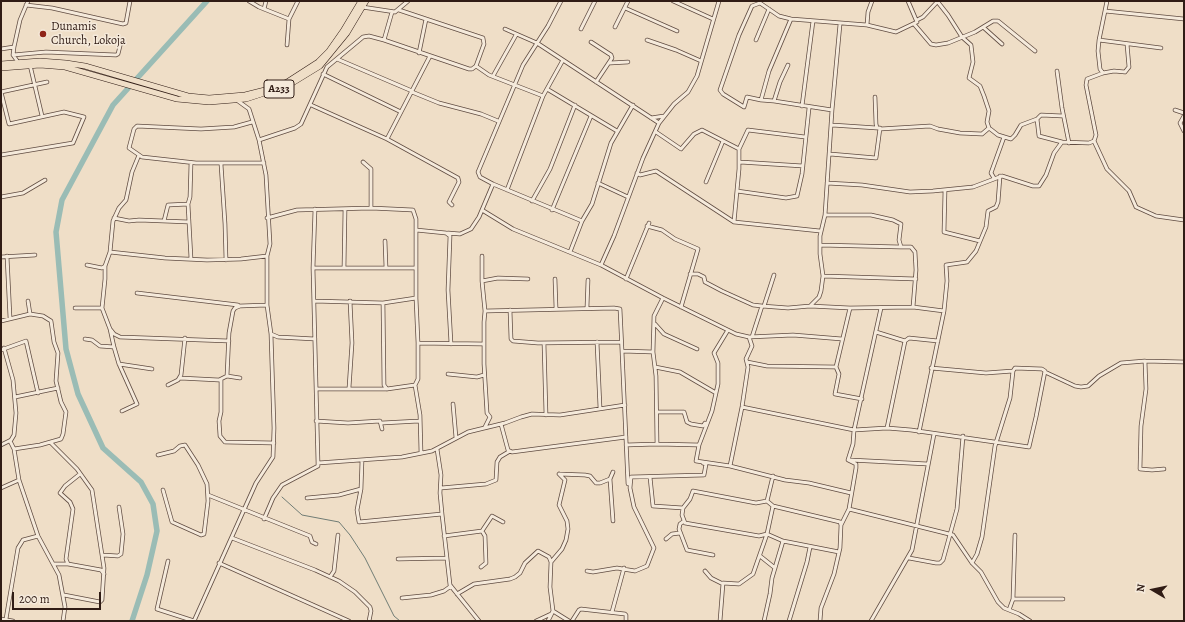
<!DOCTYPE html>
<style>
body{margin:0}
#map{position:relative;width:1185px;height:622px;overflow:hidden;background:#efdec7;font-family:Alegreya,serif}
canvas{display:block}
.frame{position:absolute;inset:0;border:2px solid #301c15;pointer-events:none}
.north{position:absolute;left:1133px;top:570px;width:40px;height:40px;-webkit-text-stroke:3px #f5eadb;paint-order:stroke;rotate:279deg;font-size:11px;font-weight:700;line-height:16px;text-align:center;color:#301c15}
.north::after{content:'';display:block;margin:auto;width:14px;height:18px;background:#301c15;clip-path:polygon(50% 0,100% 100%,50% 72%,0 100%)}
.scale{position:absolute;left:12px;top:592px;width:89px;height:18px;box-sizing:border-box;border:2px solid #301c15;border-top:0;padding-left:5px;font-size:12px;line-height:14px;white-space:nowrap;color:#301c15;-webkit-text-stroke:3px #f5eadb;paint-order:stroke}
</style>
<div id="map">
<canvas width="1185" height="622"></canvas>
<div class="frame"></div>
<div class="north">N</div>
<div class="scale">200 m</div>
</div>
<script>
const context = document.querySelector('canvas').getContext('2d');
context.lineJoin = 'round';
function shape(rows) {
  const path = new Path2D();
  for (const r of rows) {
    path.moveTo(r[0], r[1]);
    for (let i = 2; i < r.length; i += 2) path.lineTo(r[i], r[i + 1]);
  }
  return path;
}
function strokePath(path, color, width, dash) {
  context.strokeStyle = color;
  context.lineWidth = width;
  context.lineCap = dash ? 'butt' : 'round';
  context.setLineDash(dash || []);
  context.stroke(path);
}
function drawText(font, color, halo, rows, align = 'center') {
  context.font = font + ' Alegreya,serif';
  context.lineWidth = 3;
  context.setLineDash([]);
  context.textBaseline = 'middle';
  context.strokeStyle = halo;
  context.fillStyle = color;
  for (const [text, x, y, turn = 0] of rows) {
    context.save();
    context.translate(x, y);
    context.rotate((+turn || 0) * Math.PI / 180);
    context.textAlign = isNaN(turn) ? turn : align;
    if (halo) context.strokeText(text, 0, 0);
    context.fillText(text, 0, 0);
    context.restore();
  }
}
strokePath(shape([
 [282,497,302,515,339,522,350,535,365,558,394,616,400,621]
]), '#707c75', 1);
strokePath(shape([
 [132,621,147,575,157,531,153,504,141,482,103,448,78,394,66,349,56,232,62,200,113,105,207,1]
]), '#9abcb5', 5.5);
const minor = shape([
 [249,1,259,7,289,19],
 [561,1,548,26,523,65,478,172,480,177,493,184,582,221],
 [673,1,713,19],
 [760,1,760,3,752,6,739,35,720,90,723,94,744,107,747,97,761,100],
 [937,1,948,15,962,37,971,45,973,62,969,78,980,86,984,96,989,111,987,122,989,128,998,135,1011,139,1015,135,1021,125,1037,119,1039,136,1062,142],
 [1107,1,1099,40,1161,48],
 [760,3,779,16,791,19,867,25,896,32,917,22,908,1],
 [26,5,52,8,123,24,126,23,130,1],
 [362,7,395,12,408,1],
 [625,8,677,31],
 [264,9,266,1],
 [1105,11,1184,19],
 [917,20,923,17,938,1],
 [914,24,931,44,936,45,948,43,975,32,993,21,998,21,1035,51],
 [867,25,868,12,872,1],
 [615,27,628,1],
 [983,27,1002,44],
 [505,29,537,43,659,123],
 [581,29,595,1],
 [384,40,392,12],
 [647,40,676,50,701,61],
 [756,40,769,9],
 [1099,40,1098,51,1100,69,1103,73],
 [591,42,611,55,612,58,596,82],
 [287,45,289,19,298,1],
 [1,49,14,47],
 [419,53,426,19],
 [13,55,46,52,116,55,118,54,121,42],
 [337,59,412,91],
 [18,62,13,55,14,47,20,20,28,1],
 [610,63,628,62],
 [30,65,42,116],
 [788,65,780,82,774,101,832,110],
 [476,66,489,75,543,96],
 [1057,71,1062,108,1069,143],
 [323,74,401,112],
 [493,76,516,35],
 [547,89,617,131],
 [1,92,9,124,64,112,84,117,73,143,1,155],
 [1,92,47,82],
 [412,92,439,103,481,114,498,121],
 [774,101,761,100,769,71,791,19],
 [311,105,387,139,458,178,459,182,449,202,452,205],
 [802,106,813,21],
 [1175,110,1184,113],
 [1184,116,1180,123,1184,131],
 [651,118,664,116],
 [1037,119,1041,115,1063,116],
 [252,122,234,127,201,129,137,126,134,129,129,148,142,157,196,163,264,163],
 [832,125,877,128],
 [880,129,930,126,938,129,960,133,982,134,989,128],
 [656,132,681,149,694,134,702,130,739,149],
 [387,139,430,56],
 [259,140,295,128,301,124,327,67,363,37,369,36,384,40,469,69,472,69,476,66,484,44,483,38,399,10],
 [1094,141,1107,169,1129,191,1136,207,1156,216,1184,220],
 [830,154,876,158,880,128,877,128,876,124,875,97],
 [139,155,132,172,126,200,119,208,113,221,110,252,165,258,207,260,241,259,267,256],
 [363,162,371,169,371,208],
 [740,162,803,166],
 [191,163,190,197,188,204,191,259],
 [221,164,225,224,226,260],
 [637,173,640,175,656,171,734,222,820,231],
 [994,178,991,173,1004,137],
 [706,182,723,141],
 [598,183,628,197],
 [827,183,862,185,910,192,933,191,973,187,1002,176,1033,186,1039,186,1046,175,1054,153,1062,142,1089,143,1094,141,1096,135,1086,85,1087,79,1103,73,1114,71,1125,72,1129,67,1127,44],
 [507,190,543,96,563,60],
 [945,190,944,232,980,241],
 [737,191,786,198,797,196,802,174,809,108],
 [1,197,23,193,45,180],
 [532,201,550,169,575,105],
 [315,209,313,268,318,463],
 [482,210,513,229,601,265,663,298,736,334,749,337,793,335,842,339],
 [552,210,591,116],
 [825,215,871,215,893,220,901,224,899,240,901,247,911,247,915,252,916,270,913,307],
 [114,218,129,221,139,220,189,222],
 [267,218,297,210,371,208,413,210,416,219,416,298,418,343,418,379,415,385,420,415,421,453],
 [164,221,168,205,188,204],
 [734,222,739,169,739,149,748,130,805,137],
 [647,226,662,230,675,239,698,249,681,307],
 [416,230,446,233,450,236,448,290,451,344],
 [448,233,460,234,471,229,479,217,493,184],
 [385,241,386,268],
 [820,245,901,247],
 [110,252,105,266,105,279,102,308,110,329,114,347],
 [570,252,582,221,592,204,611,143,633,105],
 [7,256,10,318],
 [482,256,482,281,485,311,484,322,484,364,487,413,490,417,485,427],
 [1,257,35,255],
 [87,265,102,268,105,266],
 [601,265,614,236,643,158,659,123,674,104,688,92,697,76,719,1],
 [313,268,416,268],
 [344,268,345,209],
 [690,274,698,274,704,277,705,282,722,291,753,305,762,306],
 [823,276,916,279],
 [555,279,556,308],
 [626,279,649,223],
 [482,281,498,278,528,279],
 [137,293,238,305],
 [663,298,654,316,653,352,656,376,657,444,699,445,696,461,730,466,742,407,748,367,746,359,752,346,749,337],
 [314,301,383,303,416,298],
 [383,303,384,385,387,389],
 [764,306,774,275],
 [810,306,850,308],
 [587,307,588,280],
 [75,308,102,308],
 [510,310,511,339,513,341,538,343,621,342],
 [485,311,614,308,620,309,622,351,653,352],
 [1,321,30,314,28,301],
 [655,324,664,334,697,349],
 [110,329,114,334,120,337,229,341],
 [876,332,905,341,887,428],
 [271,334,278,337,315,339],
 [752,337,762,306,788,308,810,306,819,297,821,291,823,276,820,254,820,236,825,215,832,110,840,24],
 [85,339,92,340,100,346,114,347,119,364,137,404,122,411],
 [905,341,909,338,938,341],
 [597,342,600,408],
 [418,343,484,344],
 [544,343,546,415],
 [1,350,26,341,38,393],
 [622,351,628,484],
 [1145,361,1184,362],
 [747,362,767,366,836,367],
 [119,364,152,369],
 [655,367,680,372,716,393],
 [1045,372,1075,386,1081,387,1088,386,1099,376,1121,363,1145,361,1146,389,1141,426,1140,469,1152,470,1164,469],
 [448,374,477,377,484,375],
 [180,378,219,380,227,376],
 [240,378,227,376,229,333,233,311,235,308,240,306,267,305],
 [221,379,221,412,219,421,220,436,225,442,274,443],
 [168,385,178,380,181,375,185,338],
 [349,388,352,343,350,301],
 [316,389,387,389,415,385],
 [15,397,58,388],
 [862,399,835,394,839,374,836,367,850,308,913,307,944,311],
 [453,404,456,438],
 [742,407,854,430,887,428,911,430,1029,447,1036,417,1045,371,1042,369,1015,368,1013,371,986,373,931,368],
 [657,412,684,412,687,422,691,424,703,426,705,423],
 [316,421,348,423,380,421,382,429],
 [382,423,419,421],
 [501,424,508,450,512,452,626,437],
 [919,432,944,311,947,281,946,265,967,262,976,251,986,227,988,211,996,207,998,202,1000,176],
 [10,441,14,449,19,480,38,536,59,575,65,607,63,621],
 [51,443,77,469,92,490,104,568,102,600,100,602,64,595],
 [1,445,11,440,14,435,16,413,13,380,4,348],
 [626,445,657,444],
 [699,445,712,411,718,384,718,363,714,353,728,330],
 [14,449,40,445,61,439,63,434,66,412,61,402,56,381,58,353,54,342,51,321,43,316,30,314],
 [158,455,174,451,180,446,185,445,198,465,207,484,208,501,204,534,201,535,172,522,163,490],
 [362,460,361,489,357,510,359,522,442,514,440,493,441,475,437,449],
 [850,460,928,464],
 [730,466,785,480,809,483,851,493],
 [613,472,610,479,613,521],
 [559,474,585,475,590,476,596,483,600,483,610,479],
 [773,476,767,501,756,503,693,491,690,499,683,508,682,515,685,523,759,536,767,534,783,541,839,552],
 [650,477,653,506,683,508],
 [1,488,19,480],
 [441,488,486,484,496,480,497,462,500,457,510,451],
 [208,495,310,536,312,542,316,544],
 [307,498,339,495,361,489],
 [767,501,773,506,840,522,841,525],
 [849,509,953,535,972,563,981,572,998,602,1004,608,1019,614,1030,621],
 [442,514,450,585,479,621],
 [264,519,273,498,282,485,318,466,318,463,402,457,432,451,468,432,505,423,521,417,532,414,560,415,625,405],
 [684,521,680,524,679,529,687,550,713,555],
 [444,536,482,531,492,516,503,522],
 [232,538,315,570,339,581,355,592,370,607,371,611,369,621],
 [666,539,672,534,680,533],
 [103,555,118,556,121,554,123,534,119,507],
 [760,556,775,568],
 [909,558,936,563,940,563,943,560,957,509,963,436],
 [398,559,447,558],
 [168,561,157,609,194,621],
 [551,562,562,549,566,540,568,529,567,521,559,505,565,480,559,474],
 [219,563,349,621],
 [972,563,977,554,982,537,995,446,1010,398,1013,371],
 [53,564,68,564,101,570,104,574],
 [68,564,66,559,73,509,70,502,60,493,65,486,80,474],
 [481,567,486,563,485,536,482,531],
 [587,571,593,572,617,568,635,571,647,566,654,548,634,507,630,488,631,477,704,475,706,464,703,463],
 [705,571,711,578,723,584],
 [330,577,334,571,338,535],
 [457,594,474,584,510,579,515,577,520,573,525,563,538,551,549,557,551,562,550,587,553,611,548,621],
 [402,598,431,595,444,591,451,586],
 [1013,599,1063,599],
 [1009,610,1013,599,1015,535],
 [553,611,569,621],
 [612,612,624,568],
 [1,619,13,621],
 [6,619,18,548,23,540,38,536],
 [194,621,256,483,273,457,274,428,271,334,267,305,267,256,270,244,266,175,259,140,249,109,238,101],
 [536,621,551,614],
 [572,621,579,610,581,609,625,614,626,615,626,621],
 [720,621,723,583,739,584,753,574,767,534,773,506],
 [764,621,770,594,772,578,783,541],
 [789,621,807,562,810,547],
 [820,621,821,608,834,574,840,548,841,525,849,509,856,468,856,464,848,460,853,444,854,430,881,308],
 [871,621,912,550,934,434]
]);
const trunk = shape([
 [1,64,40,61,66,63,85,66,188,96,209,98,245,95,269,89,287,82,318,62,329,51,343,31,361,1],
 [1,68,40,65,65,67,177,99,209,102,246,99,289,85,320,66,347,33,366,1]
]);
strokePath(minor, '#604c42', 4.5);
strokePath(trunk, '#301c15', 6);
strokePath(minor, '#f5eadb', 3);
strokePath(trunk, '#efdec7', 5);
for (const [x, y, r, color] of [
 [43,34,4,"#8f2418"]
]) {
  const dot = new Path2D();
  dot.arc(x, y, r, 0, 2 * Math.PI);
  context.fillStyle = color;
  context.fill(dot);
  strokePath(dot, '#f5eadb', 1.5);
}
for (const [x, y, w] of [
 [279,89,30]
]) {
  const box = new Path2D();
  box.roundRect(x - w / 2, y - 9, w, 18, 3);
  context.fillStyle = '#f5eadb';
  context.fill(box);
  strokePath(box, '#301c15', 1);
}
drawText('bold 11px', '#301c15', null, [
 ["A233",279,89]
]);
drawText('12px', '#301c15', '#f5eadb', [
 ["Dunamis",51,27],
 ["Church, Lokoja",51,41]
], 'left');
</script>
